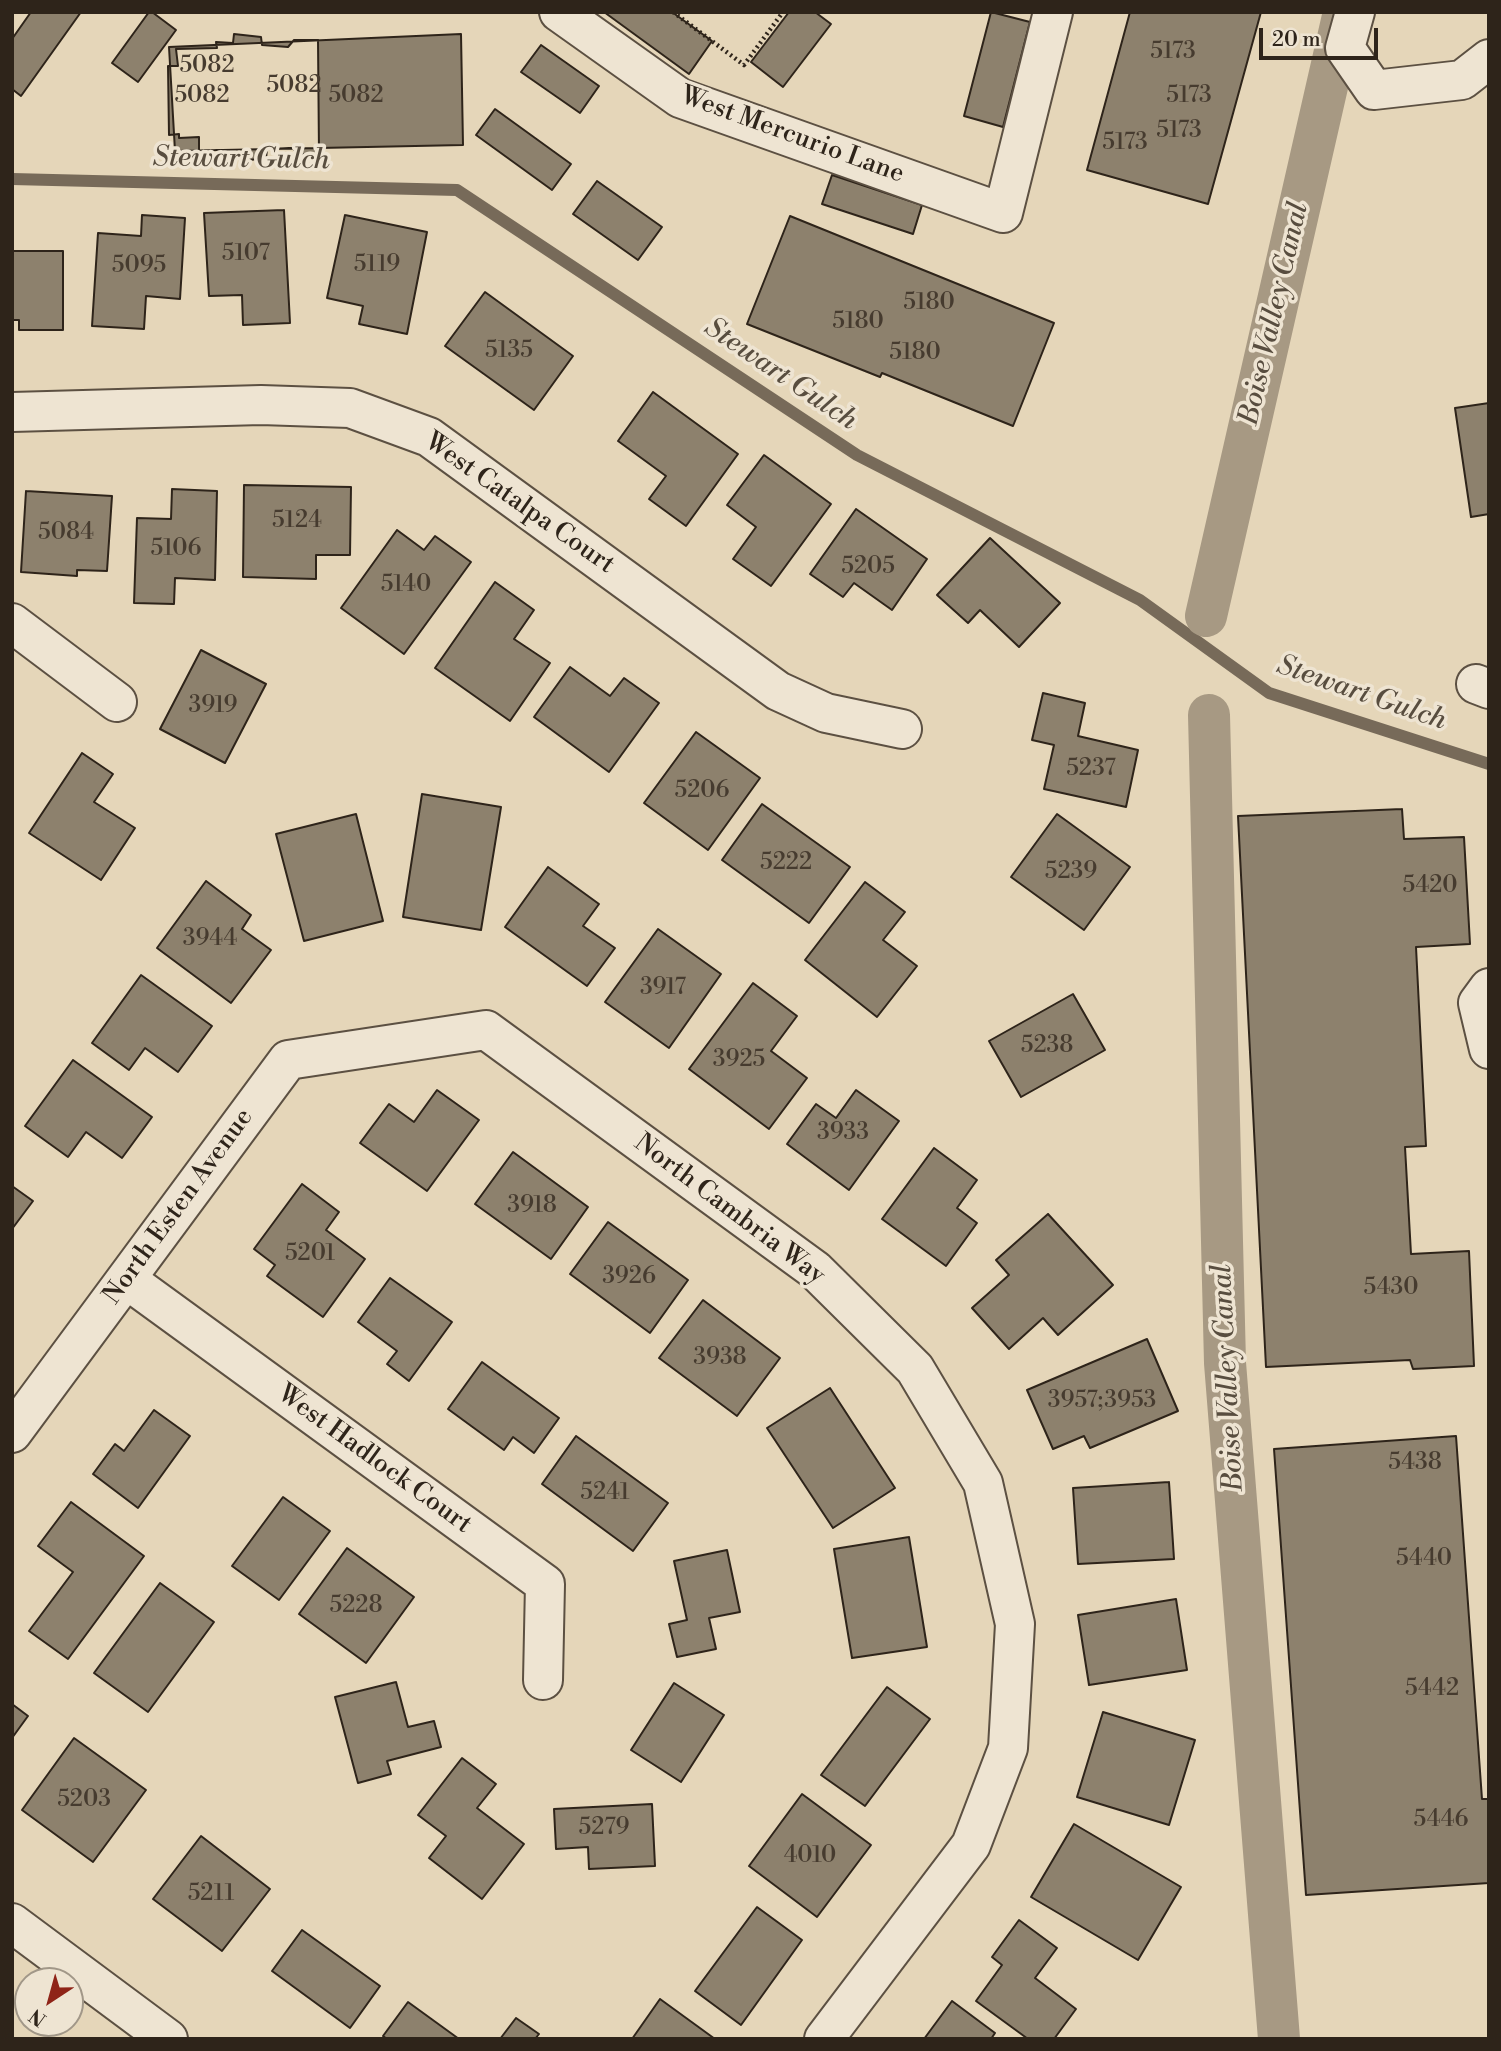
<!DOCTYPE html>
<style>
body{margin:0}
#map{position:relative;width:1501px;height:2051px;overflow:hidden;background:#e5d6b9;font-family:"Libre Bodoni",serif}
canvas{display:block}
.frame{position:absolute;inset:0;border:14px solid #2e241a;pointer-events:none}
.north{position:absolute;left:14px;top:1967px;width:70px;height:70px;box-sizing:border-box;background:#eee4d2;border:2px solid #a19788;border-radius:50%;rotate:216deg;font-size:19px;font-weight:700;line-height:28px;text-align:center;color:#2e241a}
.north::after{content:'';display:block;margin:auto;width:24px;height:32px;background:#8f2418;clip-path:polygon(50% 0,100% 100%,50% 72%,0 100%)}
.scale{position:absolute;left:1259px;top:28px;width:119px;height:32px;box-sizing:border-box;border:4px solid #2e241a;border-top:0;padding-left:9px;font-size:21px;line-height:24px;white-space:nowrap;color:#2e241a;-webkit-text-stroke:5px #eee4d2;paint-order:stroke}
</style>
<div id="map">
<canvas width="1501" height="2051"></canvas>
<div class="frame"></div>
<div class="north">N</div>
<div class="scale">20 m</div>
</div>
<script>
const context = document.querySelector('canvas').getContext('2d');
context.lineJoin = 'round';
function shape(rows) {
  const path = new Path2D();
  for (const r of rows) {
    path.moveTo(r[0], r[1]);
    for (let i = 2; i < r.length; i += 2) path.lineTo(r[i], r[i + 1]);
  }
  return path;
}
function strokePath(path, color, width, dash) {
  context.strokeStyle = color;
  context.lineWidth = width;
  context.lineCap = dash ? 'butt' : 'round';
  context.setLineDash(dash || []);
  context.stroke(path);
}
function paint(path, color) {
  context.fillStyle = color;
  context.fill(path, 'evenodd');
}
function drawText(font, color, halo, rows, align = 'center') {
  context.font = font + ' "Libre Bodoni",serif';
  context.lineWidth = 7;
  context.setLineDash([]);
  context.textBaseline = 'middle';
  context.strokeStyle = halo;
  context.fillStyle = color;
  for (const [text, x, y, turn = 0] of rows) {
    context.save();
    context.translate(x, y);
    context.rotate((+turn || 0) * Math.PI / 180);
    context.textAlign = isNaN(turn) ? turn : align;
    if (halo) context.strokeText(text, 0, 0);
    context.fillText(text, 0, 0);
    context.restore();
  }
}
strokePath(shape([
 [12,179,457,190,857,455,1140,600,1269,693,1489,764]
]), '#776a59', 12);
strokePath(shape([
 [1206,616,1344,12],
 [1209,715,1225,1363,1279,2039]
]), '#a79983', 42);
const building = shape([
 [31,12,81,12,21,96,12,89,12,39,31,12],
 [149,12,152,12,176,30,138,82,112,63,149,12],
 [604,12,672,12,712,41,689,74,604,12],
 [789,12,815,12,831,24,783,87,751,62,789,12],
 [991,12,1030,22,1003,127,964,116,991,12],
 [1130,12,1261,12,1208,204,1087,170,1130,12],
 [234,34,261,37,262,45,288,47,294,40,318,40,319,154,299,154,292,148,267,149,266,159,244,160,236,154,219,155,219,150,199,151,199,137,179,138,179,134,169,135,168,66,178,66,176,49,217,48,216,42,233,43,234,34],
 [461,34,463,145,175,151,169,47,461,34],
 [541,45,599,86,580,113,521,72,541,45],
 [495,109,571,164,552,190,476,135,495,109],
 [832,175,922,205,913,234,822,204,832,175],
 [597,181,662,227,638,260,573,214,597,181],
 [284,210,290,323,243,325,242,295,209,296,204,213,284,210],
 [142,215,185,218,180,299,146,296,144,329,92,326,98,233,141,236,142,215],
 [345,215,427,232,407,334,359,324,363,306,327,298,345,215],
 [790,216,1054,323,1013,426,882,373,880,377,747,324,790,216],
 [12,251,63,251,63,330,19,330,19,320,12,320,12,251],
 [485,292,573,356,534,410,445,346,485,292],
 [653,392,738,454,686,526,649,499,666,476,618,441,653,392],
 [1489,403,1489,514,1471,517,1455,408,1489,403],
 [764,455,831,504,771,586,733,559,756,527,727,505,764,455],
 [244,485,351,487,350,555,316,555,316,579,243,577,244,485],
 [172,489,217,491,215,580,175,578,174,604,134,603,137,518,171,519,172,489],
 [26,491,112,496,107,571,77,570,77,576,21,572,26,491],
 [856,509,927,559,892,610,854,583,843,597,810,574,856,509],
 [397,530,424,550,435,536,471,562,404,654,341,608,397,530],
 [990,538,1060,603,1019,647,980,610,968,623,937,595,990,538],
 [495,582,534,610,514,639,550,663,510,721,435,668,495,582],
 [201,650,266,684,225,763,160,729,201,650],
 [570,667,610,696,624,678,659,703,609,772,534,717,570,667],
 [1043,693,1085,703,1078,736,1138,750,1126,807,1044,789,1054,745,1032,740,1043,693],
 [696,732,760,778,708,850,644,803,696,732],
 [82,753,113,774,94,802,135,828,101,880,29,833,82,753],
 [422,794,501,807,481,930,403,917,422,794],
 [762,804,850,867,809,923,722,860,762,804],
 [1402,809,1404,839,1464,837,1470,944,1416,947,1426,1146,1405,1147,1411,1254,1469,1251,1474,1366,1413,1369,1410,1360,1266,1367,1238,816,1402,809],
 [356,814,383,921,304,941,276,834,356,814],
 [1057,814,1130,867,1084,930,1011,877,1057,814],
 [548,867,599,904,583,926,615,948,587,986,505,927,548,867],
 [206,881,251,915,242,929,271,950,231,1003,157,948,206,881],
 [865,882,905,912,883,940,917,966,877,1017,805,960,865,882],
 [658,929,721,974,669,1048,605,1002,658,929],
 [141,975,212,1026,178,1072,145,1048,129,1070,92,1043,141,975],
 [753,983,797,1016,771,1051,807,1078,769,1129,689,1069,753,983],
 [1073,994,1105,1050,1021,1097,989,1041,1073,994],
 [73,1060,152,1117,122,1158,86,1132,68,1157,25,1126,73,1060],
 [437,1090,479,1120,427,1191,360,1143,389,1104,414,1122,437,1090],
 [856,1090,899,1121,849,1190,787,1144,816,1104,836,1118,856,1090],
 [934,1148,977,1180,957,1208,977,1223,946,1266,882,1219,934,1148],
 [513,1152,588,1207,551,1259,475,1204,513,1152],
 [302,1184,339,1212,326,1230,365,1259,323,1317,267,1276,275,1265,254,1249,302,1184],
 [12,1186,33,1201,12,1229,12,1186],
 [1048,1214,1113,1285,1058,1335,1043,1318,1009,1349,972,1308,1009,1275,996,1260,1048,1214],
 [608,1222,688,1280,650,1333,570,1274,608,1222],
 [390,1278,452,1322,409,1381,387,1364,397,1351,358,1322,390,1278],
 [703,1300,780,1358,737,1416,659,1358,703,1300],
 [1147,1339,1178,1411,1090,1448,1084,1436,1053,1449,1027,1390,1147,1339],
 [482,1362,559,1418,534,1453,513,1437,504,1450,448,1409,482,1362],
 [830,1388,895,1488,833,1528,767,1428,830,1388],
 [154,1410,190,1436,138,1508,93,1474,115,1444,124,1451,154,1410],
 [576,1436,668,1503,633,1551,542,1484,576,1436],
 [1456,1436,1482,1799,1489,1799,1489,1883,1306,1895,1274,1449,1456,1436],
 [1169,1482,1174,1559,1078,1564,1073,1488,1169,1482],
 [283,1497,330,1531,279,1600,232,1566,283,1497],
 [71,1502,144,1556,68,1659,29,1631,73,1572,38,1546,71,1502],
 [909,1537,927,1647,852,1658,834,1549,909,1537],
 [347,1548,414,1597,366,1663,299,1614,347,1548],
 [727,1550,740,1612,709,1618,716,1649,677,1657,669,1624,687,1620,674,1561,727,1550],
 [160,1583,214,1622,148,1712,94,1673,160,1583],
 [1176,1599,1187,1670,1089,1685,1078,1615,1176,1599],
 [396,1682,408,1727,434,1721,441,1747,387,1761,391,1774,358,1783,335,1697,396,1682],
 [674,1683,724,1715,681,1782,631,1750,674,1683],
 [887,1687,930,1719,865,1806,821,1775,887,1687],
 [12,1704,28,1716,12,1738,12,1704],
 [1103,1712,1195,1740,1169,1825,1077,1797,1103,1712],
 [74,1738,146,1790,93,1862,22,1810,74,1738],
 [462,1758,496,1784,477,1808,524,1844,482,1899,429,1858,446,1836,418,1815,462,1758],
 [802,1794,871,1845,817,1917,749,1866,802,1794],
 [652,1804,655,1866,589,1869,588,1847,556,1849,554,1809,652,1804],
 [1074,1824,1181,1887,1138,1960,1031,1897,1074,1824],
 [201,1836,270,1889,222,1951,153,1899,201,1836],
 [757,1907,802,1940,741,2025,695,1991,757,1907],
 [1019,1920,1057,1948,1035,1978,1076,2009,1054,2039,1028,2039,976,2001,1002,1965,992,1957,1019,1920],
 [302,1930,380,1986,350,2028,272,1971,302,1930],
 [660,1999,715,2039,632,2039,660,1999],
 [952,2001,995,2033,991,2039,924,2039,952,2001],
 [408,2002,459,2039,387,2039,383,2036,408,2002],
 [516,2018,539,2034,535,2039,500,2039,516,2018]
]);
paint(building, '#8d816d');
strokePath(building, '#2e241a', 2);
const minor = shape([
 [559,12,680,98,1003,213,1053,12],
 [1355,12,1345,48,1374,90,1462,80,1489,59],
 [12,412,261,405,350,408,429,437,778,691,826,713,902,729],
 [12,623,117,702],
 [1476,684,1489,689],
 [1489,988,1478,1003,1489,1049],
 [126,1279,545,1584,543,1680],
 [12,1433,288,1060,486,1030,815,1270,915,1369,983,1483,1015,1624,1008,1748,971,1845,824,2039],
 [12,1923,168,2039]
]);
strokePath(minor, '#5c5042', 42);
strokePath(shape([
 [673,12,744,65,783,12]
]), '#2e241a', 4.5, [2, 3.5]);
strokePath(minor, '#eee4d2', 38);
drawText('23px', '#463b2f', null, [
 ["5173",1173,52],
 ["5082",207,66],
 ["5082",294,86],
 ["5082",202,96],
 ["5082",356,96],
 ["5173",1189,96],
 ["5173",1179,131],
 ["5173",1125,143],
 ["5107",246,254],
 ["5119",377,265],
 ["5095",139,266],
 ["5180",929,303],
 ["5180",858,322],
 ["5135",509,351],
 ["5180",915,353],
 ["5124",297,521],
 ["5084",66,533],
 ["5106",176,549],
 ["5205",868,567],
 ["5140",406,585],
 ["3919",213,706],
 ["5237",1091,769],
 ["5206",702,791],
 ["5222",786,863],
 ["5239",1071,872],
 ["5420",1430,886],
 ["3944",210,939],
 ["3917",663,988],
 ["5238",1047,1046],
 ["3925",739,1060],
 ["3933",843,1133],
 ["3918",532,1206],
 ["5201",310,1254],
 ["3926",629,1277],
 ["5430",1391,1288],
 ["3938",720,1358],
 ["3957;3953",1102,1401],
 ["5438",1415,1463],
 ["5241",605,1493],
 ["5440",1424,1559],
 ["5228",356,1606],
 ["5442",1432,1689],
 ["5203",84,1800],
 ["5446",1441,1820],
 ["5279",604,1828],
 ["4010",810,1856],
 ["5211",211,1894]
]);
drawText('26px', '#2e241a', '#eee4d2', [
 ["West Mercurio Lane",792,136,20],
 ["West Catalpa Court",519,504,35],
 ["North Esten Avenue",179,1207,-54],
 ["North Cambria Way",729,1210,37],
 ["West Hadlock Court",374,1460,36]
]);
drawText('italic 28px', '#584d3f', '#eee4d2', [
 ["Stewart Gulch",241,160,1],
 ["Boise Valley Canal",1275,314,-77],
 ["Stewart Gulch",780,375,34],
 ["Stewart Gulch",1361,694,19],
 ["Boise Valley Canal",1229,1378,-93]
]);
</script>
